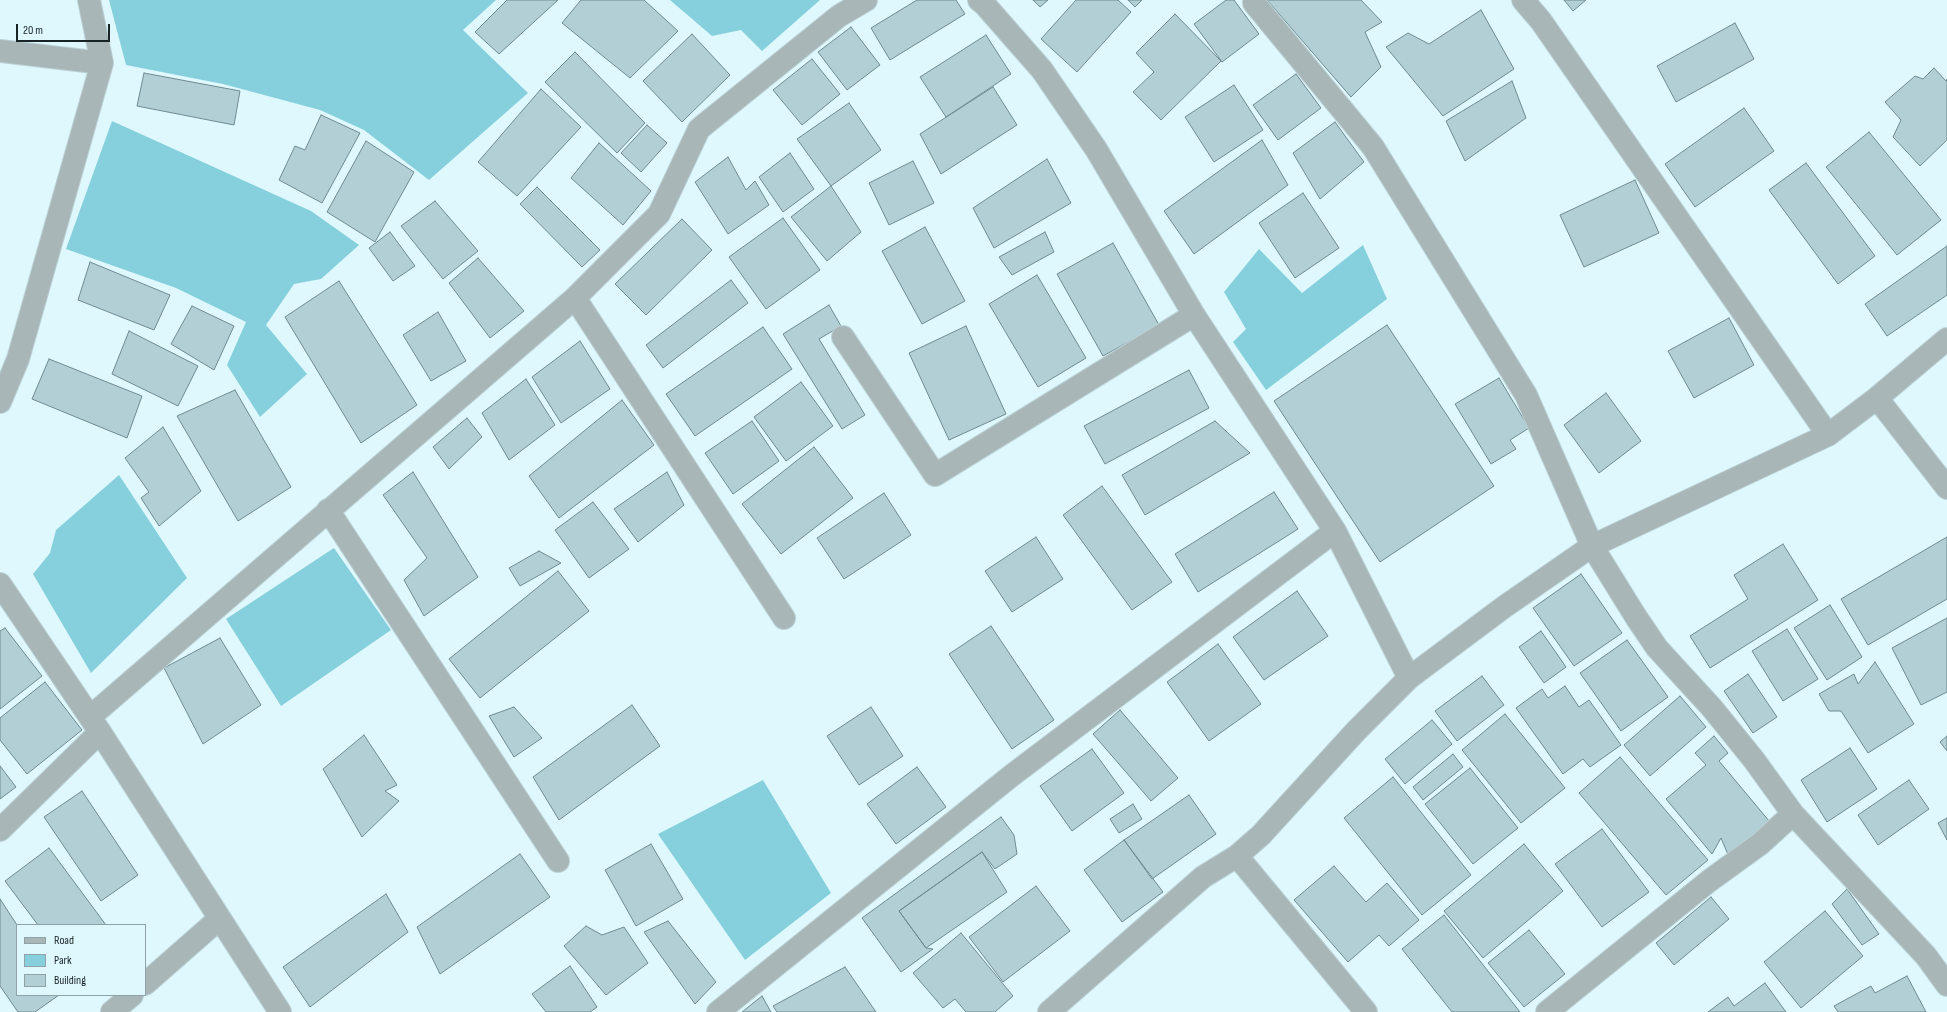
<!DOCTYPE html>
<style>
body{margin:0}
#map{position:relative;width:1947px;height:1012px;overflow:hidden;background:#dff8fd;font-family:"Sofia Sans Condensed",sans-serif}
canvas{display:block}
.legend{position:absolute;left:16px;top:924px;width:130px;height:72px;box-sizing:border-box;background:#dff8fd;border:1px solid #8fa3a7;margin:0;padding:5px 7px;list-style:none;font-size:12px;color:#182326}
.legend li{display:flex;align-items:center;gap:8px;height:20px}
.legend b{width:20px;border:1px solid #8fa3a7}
.scale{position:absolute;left:16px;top:24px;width:94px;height:18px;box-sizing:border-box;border:2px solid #182326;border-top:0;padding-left:5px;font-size:12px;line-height:14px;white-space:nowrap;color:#182326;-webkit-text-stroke:3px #dff8fd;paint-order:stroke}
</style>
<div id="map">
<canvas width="1947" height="1012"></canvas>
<ul class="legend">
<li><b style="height:5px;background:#a9b6b8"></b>Road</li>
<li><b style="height:11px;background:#86d0de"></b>Park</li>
<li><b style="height:11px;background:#b1cfd5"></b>Building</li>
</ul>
<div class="scale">20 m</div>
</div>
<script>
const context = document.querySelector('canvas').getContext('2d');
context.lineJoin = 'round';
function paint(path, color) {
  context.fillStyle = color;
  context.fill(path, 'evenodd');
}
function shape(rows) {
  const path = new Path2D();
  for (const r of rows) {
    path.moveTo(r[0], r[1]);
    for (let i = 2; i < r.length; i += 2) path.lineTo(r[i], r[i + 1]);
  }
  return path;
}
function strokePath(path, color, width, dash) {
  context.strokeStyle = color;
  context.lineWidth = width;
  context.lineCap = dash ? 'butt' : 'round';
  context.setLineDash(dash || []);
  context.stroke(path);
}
paint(shape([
 [109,0,496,0,463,30,528,93,429,180,364,130,320,110,223,84,126,65],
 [670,0,820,0,762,51,741,30,712,36],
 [112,121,311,211,359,245,321,279,294,284,266,325,307,374,260,417,227,365,246,322,176,288,66,249],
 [1363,245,1387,299,1266,390,1233,342,1246,329,1224,292,1259,249,1302,293],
 [119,475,187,578,91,673,33,574,50,553,56,530],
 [334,548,391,630,281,706,226,619],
 [763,780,831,893,745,960,658,834]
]), '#86d0de');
const building = shape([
 [507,0,558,0,499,54,475,32,507,0],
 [581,0,644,0,678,31,630,78,562,23,581,0],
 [917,0,956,0,965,14,890,60,871,28,917,0],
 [1033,0,1048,0,1040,7,1033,0],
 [1076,0,1118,0,1131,12,1077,72,1041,39,1076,0],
 [1128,0,1142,0,1135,7,1128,0],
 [1226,0,1234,0,1259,34,1222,62,1194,24,1226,0],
 [1267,0,1361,0,1382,22,1365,32,1381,67,1351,97,1267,0],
 [1564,0,1586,0,1573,11,1564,0],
 [1481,10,1514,69,1443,116,1386,47,1408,33,1429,44,1481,10],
 [1175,14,1221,61,1161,120,1133,92,1154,72,1136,53,1175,14],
 [1735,23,1754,59,1676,102,1657,66,1735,23],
 [851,27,880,65,847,90,818,52,851,27],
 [692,34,730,75,682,122,643,81,692,34],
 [986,35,1011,74,946,117,920,77,986,35],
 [575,52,645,123,617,153,545,82,575,52],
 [812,59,840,94,802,125,773,90,812,59],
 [1934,68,1946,81,1947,79,1947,140,1920,166,1893,137,1901,120,1885,102,1915,76,1923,79,1934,68],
 [144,73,240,91,234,125,137,106,144,73],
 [1296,74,1321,108,1278,140,1253,105,1296,74],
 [1512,81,1526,118,1465,161,1446,121,1512,81],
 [1234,85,1263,130,1214,162,1185,117,1234,85],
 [993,87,1017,125,941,174,920,134,993,87],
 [541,89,581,127,517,196,478,162,541,89],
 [849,103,881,150,831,186,797,139,849,103],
 [1744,108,1774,151,1695,207,1665,164,1744,108],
 [321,115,360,133,322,203,279,180,295,146,305,150,321,115],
 [1335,122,1364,162,1320,199,1293,153,1335,122],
 [647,125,667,143,641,172,621,153,647,125],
 [1869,132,1941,220,1897,255,1826,167,1869,132],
 [1262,140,1288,185,1194,254,1164,211,1262,140],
 [366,141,414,172,375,242,327,212,366,141],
 [599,143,651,191,623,225,571,178,599,143],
 [790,153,814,189,783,212,759,177,790,153],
 [728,157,746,190,755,181,769,205,728,234,695,182,728,157],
 [1047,159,1071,203,994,248,973,208,1047,159],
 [913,161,934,203,889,225,869,183,913,161],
 [1806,163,1875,256,1838,284,1769,190,1806,163],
 [1635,180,1659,233,1584,267,1560,215,1635,180],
 [831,186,861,232,827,261,791,217,831,186],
 [537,187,600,250,582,267,520,204,537,187],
 [1303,193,1339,248,1295,278,1259,223,1303,193],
 [435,201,478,251,443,279,401,226,435,201],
 [783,218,820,270,766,309,729,257,783,218],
 [682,219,712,250,646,315,615,284,682,219],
 [925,227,965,301,922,324,882,251,925,227],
 [390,232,415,266,393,281,369,248,390,232],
 [1045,232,1054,252,1012,275,999,257,1045,232],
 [1113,243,1159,325,1103,356,1057,274,1113,243],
 [1947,246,1947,295,1887,336,1865,304,1947,246],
 [478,258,524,311,490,338,449,283,478,258],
 [90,262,170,295,154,330,78,300,90,262],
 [1037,275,1086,358,1038,387,989,304,1037,275],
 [731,280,748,303,663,368,646,345,731,280],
 [339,281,417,405,361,443,285,317,339,281],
 [829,305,841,326,819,339,865,415,842,429,783,334,829,305],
 [192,306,234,326,214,370,171,344,192,306],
 [438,312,466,361,431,381,403,335,438,312],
 [1729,318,1754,365,1694,398,1668,351,1729,318],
 [1387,325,1494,486,1380,562,1274,401,1387,325],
 [966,326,1006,414,949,440,909,353,966,326],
 [763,327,792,369,695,436,666,394,763,327],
 [129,331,198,366,178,406,112,374,129,331],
 [580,341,610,389,561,423,532,377,580,341],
 [49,359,142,396,127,438,32,399,49,359],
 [1189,370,1209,408,1105,464,1084,426,1189,370],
 [1499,378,1529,428,1510,440,1516,449,1491,464,1455,404,1499,378],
 [526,379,555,425,509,460,482,413,526,379],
 [801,382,833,426,786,461,754,417,801,382],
 [235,390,291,487,238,521,177,416,235,390],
 [1606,393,1641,441,1599,473,1564,425,1606,393],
 [622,400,654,445,559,518,529,476,622,400],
 [467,418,482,437,449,469,433,447,467,418],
 [752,421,779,461,733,494,705,453,752,421],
 [1215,421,1250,453,1145,515,1122,475,1215,421],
 [163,427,201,491,159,526,141,498,149,492,125,458,163,427],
 [814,447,853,498,781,554,742,504,814,447],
 [413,472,478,577,424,616,404,580,427,558,383,495,413,472],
 [667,472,684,505,638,542,614,509,667,472],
 [1102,486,1172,582,1132,610,1063,515,1102,486],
 [1274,492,1298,529,1198,592,1175,554,1274,492],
 [884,493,911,535,844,579,817,538,884,493],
 [593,502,629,549,589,578,555,530,593,502],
 [1036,537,1063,579,1012,612,985,571,1036,537],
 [1947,537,1947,599,1868,645,1841,599,1947,537],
 [1783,544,1818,600,1710,668,1690,636,1748,599,1734,575,1783,544],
 [539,551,561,563,520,586,509,568,539,551],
 [558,571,589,611,480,698,449,659,558,571],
 [1581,574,1622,633,1574,666,1533,608,1581,574],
 [1297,591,1328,636,1264,680,1233,637,1297,591],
 [1830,605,1862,657,1827,680,1794,628,1830,605],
 [1947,618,1947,692,1921,705,1892,648,1947,618],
 [991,626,1054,720,1012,749,949,654,991,626],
 [5,628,42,676,0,709,0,631,5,628],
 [1787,629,1818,679,1783,701,1752,651,1787,629],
 [1541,631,1566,667,1544,683,1519,647,1541,631],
 [220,638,261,705,203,744,164,668,220,638],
 [1627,640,1668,697,1621,731,1580,673,1627,640],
 [1218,644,1261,704,1209,741,1167,682,1218,644],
 [1875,662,1914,724,1868,753,1841,711,1829,711,1819,694,1854,674,1858,684,1875,662],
 [1748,674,1777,717,1753,733,1724,691,1748,674],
 [1482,676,1504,705,1457,741,1435,711,1482,676],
 [45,682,82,730,27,774,0,740,0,718,45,682],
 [1565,686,1579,707,1589,700,1621,745,1590,767,1583,759,1563,774,1516,708,1542,689,1548,698,1565,686],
 [1680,696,1706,727,1650,776,1624,745,1680,696],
 [632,705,660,746,559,820,533,777,632,705],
 [514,707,542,738,514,757,489,716,514,707],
 [871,707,903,756,859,785,827,736,871,707],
 [1120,710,1178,778,1151,801,1093,734,1120,710],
 [1505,714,1565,788,1521,823,1462,750,1505,714],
 [1432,720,1452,744,1405,784,1385,759,1432,720],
 [364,735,397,785,385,791,399,801,362,837,323,769,364,735],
 [1714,736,1728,753,1719,761,1770,822,1729,857,1721,838,1712,854,1666,799,1706,765,1695,753,1714,736],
 [1947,736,1947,751,1940,742,1947,736],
 [1850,748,1877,789,1827,822,1801,780,1850,748],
 [1092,749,1124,793,1072,831,1040,786,1092,749],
 [1453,754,1463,767,1423,800,1413,787,1453,754],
 [1620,757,1708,860,1666,895,1579,793,1620,757],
 [0,766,16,787,0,799,0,766],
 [917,767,946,807,896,844,867,804,917,767],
 [1470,768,1518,828,1473,864,1425,804,1470,768],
 [1393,777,1471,875,1422,915,1344,818,1393,777],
 [1909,780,1929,809,1878,845,1858,815,1909,780],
 [82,791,138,875,101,901,44,817,82,791],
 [1189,795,1216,834,1152,879,1124,840,1189,795],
 [1133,804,1142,819,1119,833,1110,819,1133,804],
 [1001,817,1014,835,1017,854,995,869,982,852,899,911,926,948,933,949,901,972,862,918,1001,817],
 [1947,818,1947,840,1938,823,1947,818],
 [1602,829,1649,892,1602,927,1555,864,1602,829],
 [1124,840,1163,892,1122,922,1084,870,1124,840],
 [651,844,683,899,636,926,605,870,651,844],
 [1524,844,1563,891,1483,958,1444,911,1524,844],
 [49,848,106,925,38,925,5,881,49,848],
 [982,852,1007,892,926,948,899,911,982,852],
 [520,854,550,897,440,974,417,927,520,854],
 [1334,866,1366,902,1387,883,1419,920,1389,946,1379,935,1348,962,1294,900,1334,866],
 [1036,886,1070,931,1003,982,969,937,1036,886],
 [1847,889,1879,934,1862,945,1832,904,1847,889],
 [386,894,408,932,310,1007,283,967,386,894],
 [1711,897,1729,919,1674,965,1656,943,1711,897],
 [0,899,17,925,17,995,59,995,35,1012,18,1012,0,986,0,899],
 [1825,911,1863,956,1801,1008,1764,962,1825,911],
 [1444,915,1520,1012,1452,1012,1402,949,1444,915],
 [668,921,716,982,695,1004,644,932,668,921],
 [586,926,602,935,624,927,648,963,606,995,564,946,586,926],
 [1529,930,1565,974,1524,1007,1488,963,1529,930],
 [961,933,1013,996,995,1012,966,1012,955,999,943,1008,913,973,961,933],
 [570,966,597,1007,590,1012,546,1012,532,994,570,966],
 [845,967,876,1012,777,1012,773,1006,845,967],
 [1907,976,1926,1012,1838,1012,1834,1006,1871,986,1875,993,1907,976],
 [1765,983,1786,1012,1708,1012,1728,997,1734,1006,1765,983],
 [762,996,771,1012,742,1012,762,996]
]);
paint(building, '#b1cfd5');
strokePath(building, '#6f8b91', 1);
const minor = shape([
 [979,0,985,5,1042,70,1096,149,1194,315,1335,531,1409,678],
 [1523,0,1541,21,1828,435],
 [1254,3,1373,147,1526,395,1592,546,1636,617,1657,648,1712,708,1754,760,1793,814,1926,956,1947,985],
 [0,51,102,63],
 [575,298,784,618],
 [843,337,935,475,1194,315],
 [1877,398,1947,488],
 [0,402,18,359,102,63,89,0],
 [328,510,558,861],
 [0,584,100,732,280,1012],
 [90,717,575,298,659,214,699,129,839,16,866,0],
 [0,830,100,732],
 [1237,856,1366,1012],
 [145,984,219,919],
 [112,1012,132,995],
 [718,1012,1011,776,1335,531],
 [1049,1012,1203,877,1237,856,1261,835,1356,731,1409,678,1504,607,1592,546,1828,435,1877,398,1947,339],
 [1547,1012,1709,881,1760,844,1793,814]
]);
strokePath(minor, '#bbd2d6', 24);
strokePath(minor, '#a9b6b8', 22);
</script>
